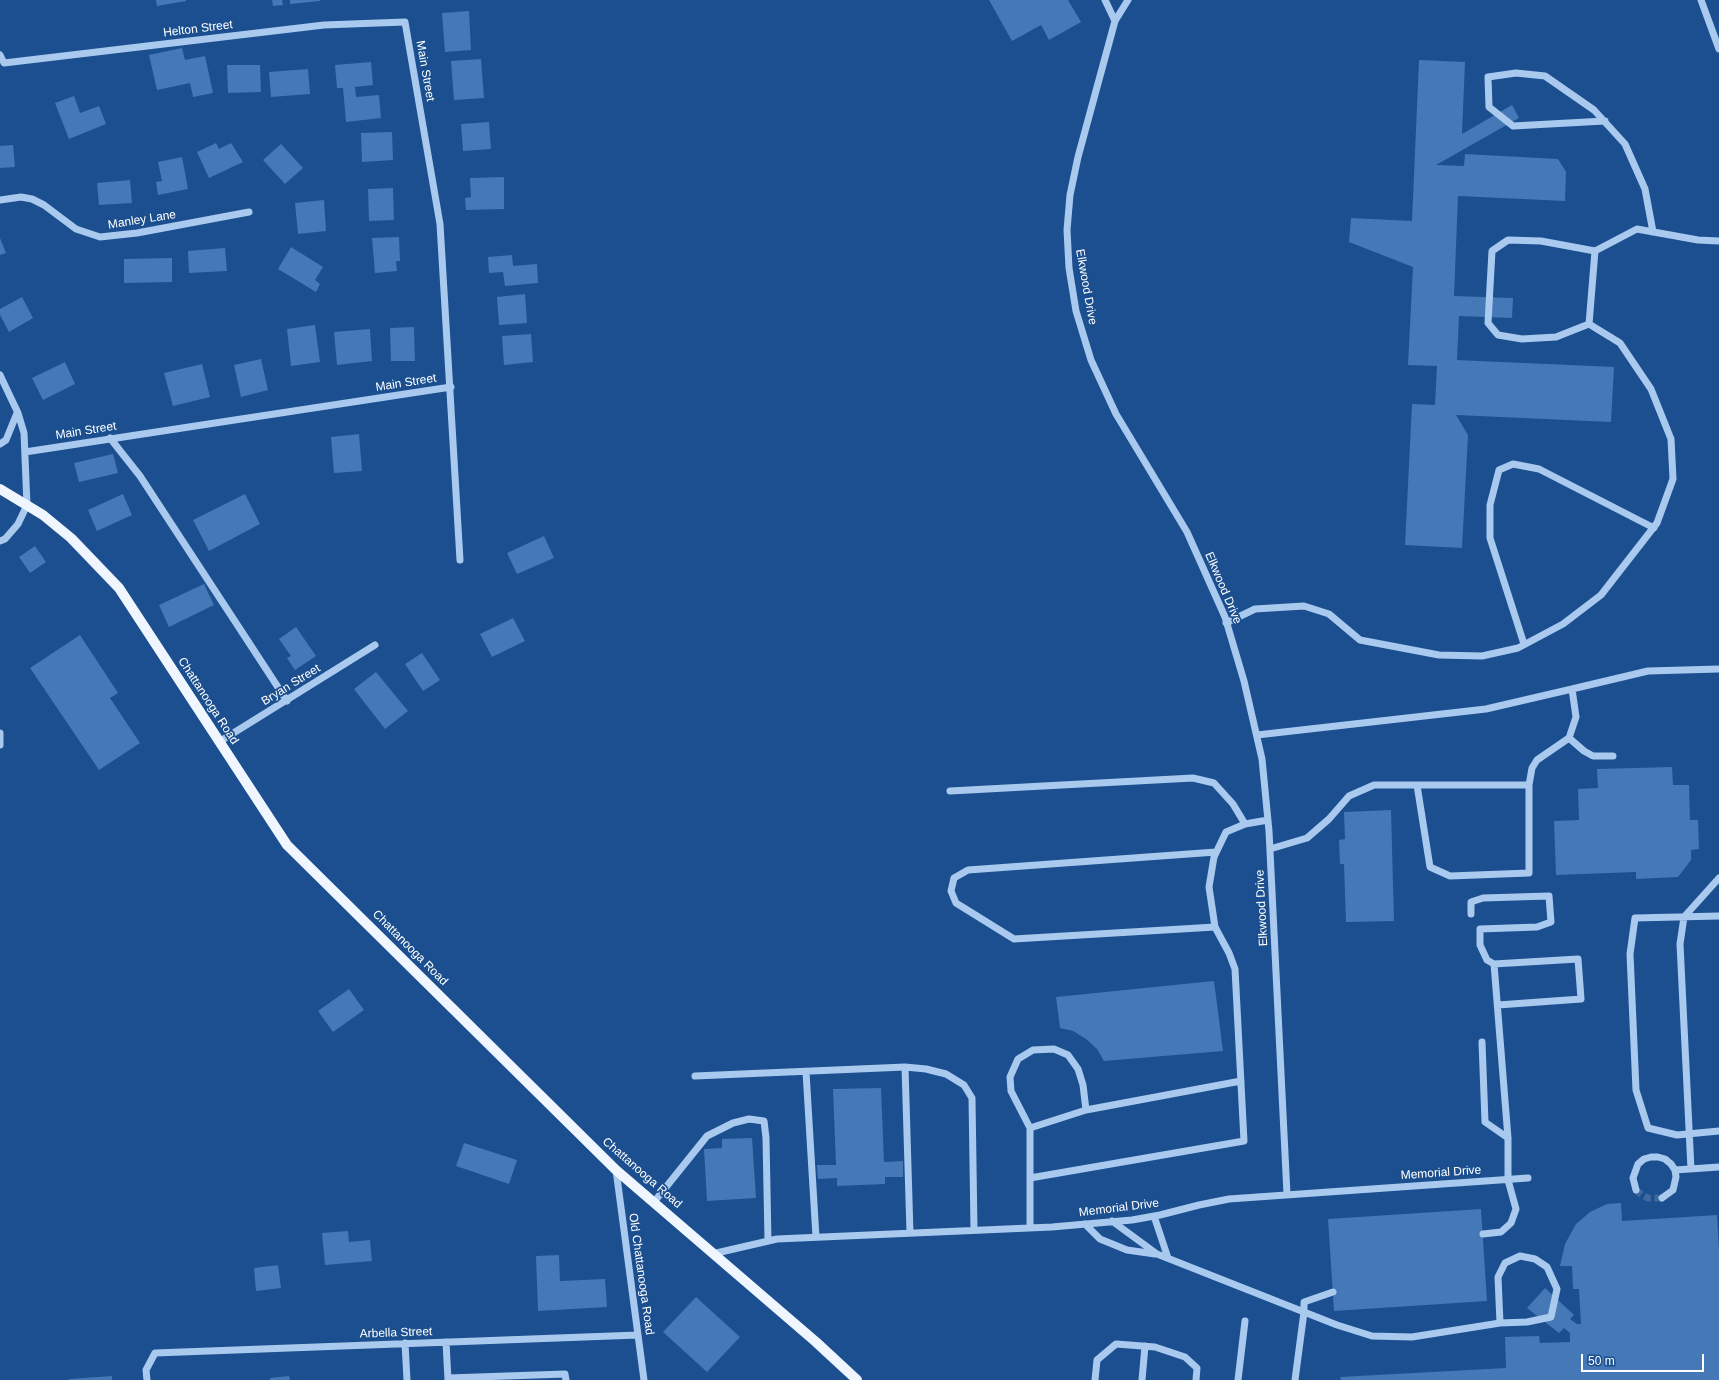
<!DOCTYPE html>
<style>
body{margin:0}
#map{position:relative;width:1719px;height:1380px;overflow:hidden;background:#1b4f8f;font-family:Helvetica,sans-serif}
canvas{display:block}
.scale{position:absolute;left:1581px;top:1354px;width:123px;height:18px;box-sizing:border-box;border:2px solid #fff;border-top:0;padding-left:5px;font-size:12px;line-height:14px;white-space:nowrap;color:#fff;-webkit-text-stroke:3px #1b4f8f;paint-order:stroke}
</style>
<div id="map">
<canvas width="1719" height="1380"></canvas>
<div class="scale">50 m</div>
</div>
<script>
const context = document.querySelector('canvas').getContext('2d');
context.lineJoin = 'round';
function paint(path, color) {
  context.fillStyle = color;
  context.fill(path, 'evenodd');
}
function shape(rows) {
  const path = new Path2D();
  for (const r of rows) {
    path.moveTo(r[0], r[1]);
    for (let i = 2; i < r.length; i += 2) path.lineTo(r[i], r[i + 1]);
  }
  return path;
}
function strokePath(path, color, width, dash) {
  context.strokeStyle = color;
  context.lineWidth = width;
  context.lineCap = dash ? 'butt' : 'round';
  context.setLineDash(dash || []);
  context.stroke(path);
}
function drawText(font, color, halo, rows, align = 'center') {
  context.font = font + ' Helvetica,sans-serif';
  context.lineWidth = 3.5;
  context.setLineDash([]);
  context.textBaseline = 'middle';
  context.strokeStyle = halo;
  context.fillStyle = color;
  for (const [text, x, y, turn = 0] of rows) {
    context.save();
    context.translate(x, y);
    context.rotate((+turn || 0) * Math.PI / 180);
    context.textAlign = isNaN(turn) ? turn : align;
    if (halo) context.strokeText(text, 0, 0);
    context.fillText(text, 0, 0);
    context.restore();
  }
}
paint(shape([
 [156,0,186,0,186,1,157,6],
 [272,0,282,0,283,5,273,6],
 [290,0,320,0,320,1,290,4],
 [989,0,1068,0,1081,22,1049,40,1041,25,1012,41],
 [469,11,471,50,445,52,442,13],
 [182,48,185,60,205,56,213,93,193,97,190,83,157,90,149,55],
 [481,59,484,98,454,100,451,61],
 [1419,60,1465,62,1462,134,1512,105,1519,118,1436,165,1464,166,1465,154,1558,159,1566,172,1565,201,1458,196,1454,296,1513,298,1512,318,1459,316,1457,360,1614,367,1611,422,1456,415,1468,435,1462,548,1405,545,1412,404,1435,405,1437,366,1408,365,1413,267,1349,242,1351,218,1412,221],
 [371,62,373,85,355,87,356,97,379,95,381,118,346,122,343,88,337,88,335,65],
 [227,65,260,65,261,92,228,93],
 [308,69,310,94,271,97,269,72],
 [74,96,80,113,99,106,106,124,69,139,55,103],
 [489,122,491,149,463,151,461,124],
 [392,132,393,160,362,162,361,133],
 [216,143,219,149,231,143,243,162,209,178,197,152],
 [281,144,303,168,285,184,263,160],
 [13,145,15,167,0,168,0,146],
 [182,157,188,189,158,195,156,182,162,181,158,162],
 [504,177,504,209,466,210,465,198,471,197,470,178],
 [130,180,132,203,99,205,97,183],
 [393,188,394,220,369,221,368,189],
 [324,200,326,231,298,234,295,203],
 [399,237,400,261,396,261,397,271,375,273,372,238],
 [0,238,6,253,0,255],
 [291,247,323,267,315,280,320,284,316,292,278,269],
 [225,248,227,271,189,273,188,251],
 [512,255,513,266,537,264,538,283,505,286,503,272,489,273,488,257],
 [172,258,172,282,124,283,124,259],
 [525,294,527,323,499,325,497,297],
 [22,297,33,318,9,332,0,315,0,309],
 [315,325,320,362,291,366,287,329],
 [414,327,415,361,391,361,390,328],
 [370,329,372,361,337,365,334,332],
 [531,334,533,362,504,365,502,336],
 [261,359,268,390,241,397,234,365],
 [65,362,75,384,43,400,32,378],
 [202,364,210,397,173,406,164,373],
 [359,434,362,471,334,473,331,437],
 [113,454,118,473,79,482,74,463],
 [123,494,132,515,97,531,88,510],
 [245,494,260,524,209,551,193,520],
 [544,536,554,558,517,574,507,553],
 [35,546,46,562,30,573,19,557],
 [204,584,214,605,169,627,159,605],
 [513,618,525,641,492,657,480,634],
 [296,627,316,656,295,670,287,658,291,656,279,639],
 [80,635,118,693,110,698,140,743,99,770,30,668],
 [422,653,440,680,423,691,405,664],
 [376,672,408,711,385,729,354,689],
 [1672,767,1673,785,1689,785,1690,820,1698,820,1699,849,1691,850,1691,860,1678,877,1636,879,1636,872,1556,875,1554,821,1579,820,1578,789,1598,788,1597,769],
 [1391,810,1394,921,1346,922,1344,864,1340,864,1339,840,1345,839,1344,812],
 [1214,981,1223,1051,1104,1061,1097,1049,1086,1039,1073,1031,1060,1028,1056,997],
 [349,989,364,1010,333,1032,318,1011],
 [881,1088,884,1162,903,1161,903,1177,885,1177,885,1184,837,1186,837,1178,818,1179,817,1165,836,1165,833,1089],
 [752,1138,756,1198,707,1201,704,1149,722,1148,722,1139],
 [464,1143,517,1160,509,1184,456,1166],
 [1621,1203,1622,1221,1717,1215,1719,1250,1719,1380,1341,1380,1340,1377,1506,1368,1505,1337,1539,1336,1540,1343,1570,1342,1570,1333,1564,1328,1559,1333,1527,1308,1545,1288,1574,1315,1570,1319,1577,1324,1581,1324,1579,1289,1573,1289,1572,1266,1560,1266,1565,1244,1576,1224,1590,1212,1607,1204],
 [1481,1209,1487,1301,1334,1311,1328,1219],
 [348,1231,349,1242,370,1240,372,1261,325,1265,322,1233],
 [559,1255,560,1281,605,1279,607,1307,538,1311,536,1256],
 [278,1265,281,1288,256,1291,254,1268],
 [696,1297,740,1337,707,1372,663,1332],
 [112,1376,112,1380,69,1380,69,1379],
 [289,1376,290,1380,270,1380,270,1378]
]), '#4478b7');
strokePath(shape([
 [1636,1190,1642,1195,1648,1198,1662,1198]
]), '#3d69a0', 7, [7, 3.5]);
strokePath(shape([
 [1105,0,1115,21,1128,0],
 [1701,0,1719,49],
 [1115,21,1078,157,1070,195,1067,230,1069,268,1076,311,1091,360,1116,414,1187,532,1225,617,1244,681,1262,759,1269,831,1287,1194],
 [0,55,4,63,324,25,405,22,440,224,460,560],
 [1605,121,1513,126,1489,107,1488,77,1516,73,1545,76,1594,110,1625,144,1645,189,1653,232],
 [0,200,21,197,32,199,44,205,76,229,100,237,137,233,249,212],
 [1589,324,1556,337,1522,339,1498,335,1488,323,1492,251,1508,240,1541,241,1595,251],
 [0,375,18,413,24,433,27,505,18,524,5,539,0,541],
 [110,438,140,476,287,701],
 [0,444,6,440,17,413],
 [25,452,451,387],
 [1226,623,1255,609,1304,606,1329,614,1360,640,1439,655,1482,656,1518,648,1563,624,1601,595,1657,523,1673,479,1671,439,1651,389,1620,343,1589,324,1595,251,1637,229,1698,240,1719,241],
 [1524,644,1490,538,1490,505,1499,470,1513,464,1539,469,1654,528],
 [0,733,0,745],
 [1257,735,1486,709,1572,689],
 [1569,738,1584,751,1593,756,1613,756],
 [219,742,375,645],
 [1417,785,1430,867,1450,876,1529,873,1529,785,1532,768,1537,760,1569,738,1576,717,1572,689,1648,671,1719,669],
 [950,791,1193,778,1214,783,1233,804,1245,824],
 [1270,849,1307,838,1329,819,1349,796,1374,785,1529,785],
 [1471,914,1471,902,1483,898,1549,896,1551,922,1537,927,1480,929,1480,945,1487,960,1494,964,1578,959,1581,999,1498,1005],
 [1719,916,1635,918,1630,954,1636,1090,1648,1128,1677,1135,1719,1131],
 [1215,927,1014,939,956,903,951,891,954,878,968,870,1216,852],
 [1482,1042,1485,1122,1508,1138],
 [905,1067,910,1233],
 [806,1072,816,1237],
 [695,1076,905,1067,926,1069,946,1074,964,1085,972,1098,974,1230],
 [1086,1110,1241,1081],
 [1030,1128,1086,1110,1083,1085,1078,1069,1068,1055,1054,1049,1033,1050,1018,1059,1010,1077,1011,1091,1030,1128,1030,1228],
 [1691,1169,1680,944,1684,917,1719,878],
 [616,1170,644,1380],
 [1675,1170,1719,1167],
 [1030,1178,1244,1141,1235,969,1229,953,1215,927,1209,887,1214,857,1226,832,1245,824,1268,820],
 [1636,1190,1633,1178,1638,1164,1644,1159,1651,1157,1658,1157,1665,1159,1671,1164,1675,1170,1676,1177,1673,1190,1662,1198],
 [654,1202,707,1136,733,1123,749,1119,764,1121,766,1138,768,1241],
 [1154,1216,1168,1258],
 [1112,1221,1157,1254,1337,1325,1372,1336,1412,1337,1500,1323,1527,1322,1551,1317,1557,1289,1547,1267,1535,1259,1520,1256,1505,1263,1498,1277,1500,1323],
 [1085,1224,1100,1239,1127,1250,1155,1254],
 [1483,1234,1501,1232,1511,1223,1516,1209,1508,1180,1508,1138,1494,964],
 [712,1254,777,1239,1052,1227,1132,1220,1160,1215,1199,1205,1229,1199,1528,1178],
 [446,1342,448,1380],
 [405,1343,407,1380],
 [448,1378,565,1374,566,1380],
 [147,1380,146,1370,155,1353,638,1335],
 [1095,1380,1097,1360,1116,1344,1155,1347,1185,1357,1197,1368,1196,1380],
 [1142,1380,1145,1346],
 [1238,1380,1245,1321],
 [1295,1380,1304,1312,1304,1302,1333,1292]
]), '#a9c9ee', 7);
strokePath(shape([
 [0,489,43,515,71,538,119,588,287,845,616,1170,816,1342,857,1380]
]), '#f0f6ff', 10);
drawText('12px', '#fff', '#1b4f8f', [
 ["Helton Street",198,29,-7],
 ["Main Street",425,71,80],
 ["Manley Lane",142,220,-9],
 ["Elkwood Drive",1086,287,80],
 ["Main Street",406,383,-9],
 ["Main Street",86,431,-9],
 ["Elkwood Drive",1223,588,67],
 ["Bryan Street",291,685,-32],
 ["Chattanooga Road",208,701,57],
 ["Elkwood Drive",1262,908,-93],
 ["Chattanooga Road",410,948,45],
 ["Chattanooga Road",642,1173,41],
 ["Memorial Drive",1441,1173,-4],
 ["Memorial Drive",1119,1208,-7],
 ["Old Chattanooga Road",641,1274,82],
 ["Arbella Street",396,1333,-2]
]);
</script>
